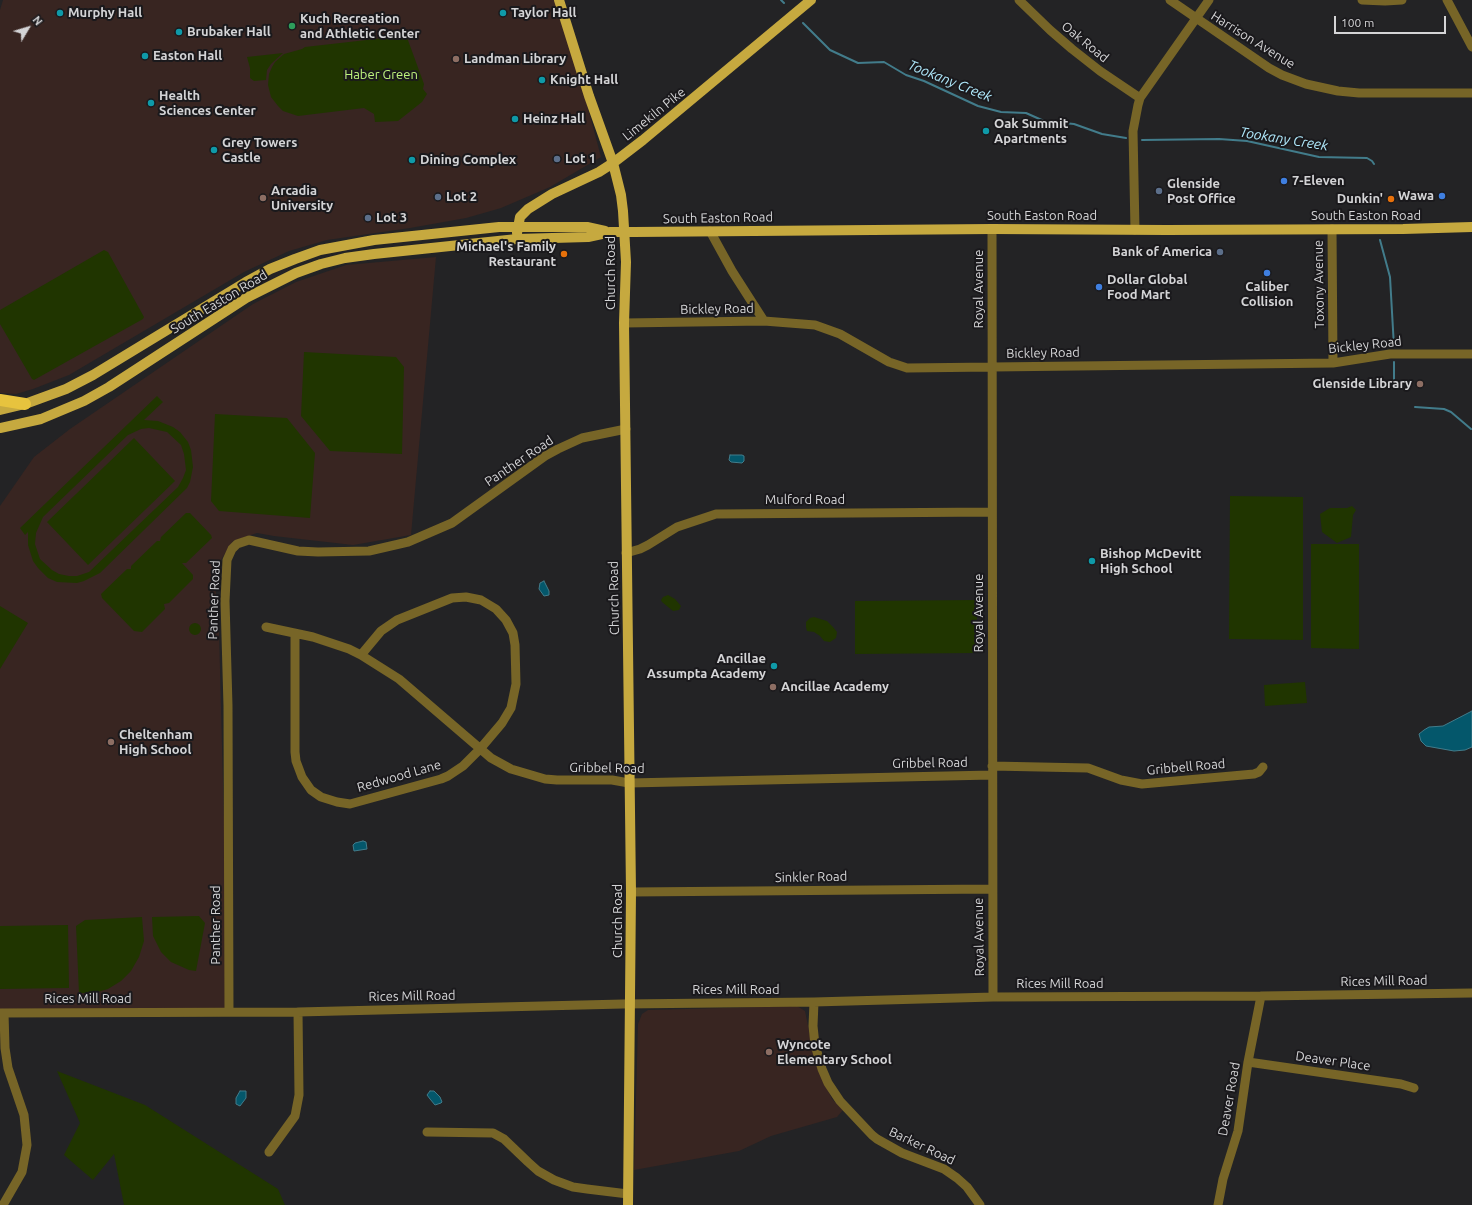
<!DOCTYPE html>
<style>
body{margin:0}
#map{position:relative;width:1472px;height:1205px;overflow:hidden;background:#232325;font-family:Ubuntu,sans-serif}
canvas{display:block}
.north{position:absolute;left:8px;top:8px;width:40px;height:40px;-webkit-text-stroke:3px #1a191c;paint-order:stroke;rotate:52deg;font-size:11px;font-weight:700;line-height:16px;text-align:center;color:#d4d4d6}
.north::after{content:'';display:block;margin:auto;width:14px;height:18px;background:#d4d4d6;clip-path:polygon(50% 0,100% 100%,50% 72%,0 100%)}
.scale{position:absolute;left:1334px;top:16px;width:112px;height:18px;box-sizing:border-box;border:2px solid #d4d4d6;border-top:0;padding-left:5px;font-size:12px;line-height:14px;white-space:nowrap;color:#d4d4d6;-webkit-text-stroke:3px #1a191c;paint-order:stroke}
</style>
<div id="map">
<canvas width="1472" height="1205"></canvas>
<div class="north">N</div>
<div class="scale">100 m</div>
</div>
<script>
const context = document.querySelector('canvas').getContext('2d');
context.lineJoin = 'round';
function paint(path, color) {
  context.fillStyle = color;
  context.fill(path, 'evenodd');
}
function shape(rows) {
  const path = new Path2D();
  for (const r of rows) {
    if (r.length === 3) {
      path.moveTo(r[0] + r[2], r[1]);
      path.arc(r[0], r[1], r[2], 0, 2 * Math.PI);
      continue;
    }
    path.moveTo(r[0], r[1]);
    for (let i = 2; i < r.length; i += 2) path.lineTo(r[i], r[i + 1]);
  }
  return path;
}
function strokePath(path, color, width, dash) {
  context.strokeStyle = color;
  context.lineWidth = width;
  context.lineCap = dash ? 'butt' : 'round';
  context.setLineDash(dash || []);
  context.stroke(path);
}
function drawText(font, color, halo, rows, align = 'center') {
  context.font = font + ' Ubuntu,sans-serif';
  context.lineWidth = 4;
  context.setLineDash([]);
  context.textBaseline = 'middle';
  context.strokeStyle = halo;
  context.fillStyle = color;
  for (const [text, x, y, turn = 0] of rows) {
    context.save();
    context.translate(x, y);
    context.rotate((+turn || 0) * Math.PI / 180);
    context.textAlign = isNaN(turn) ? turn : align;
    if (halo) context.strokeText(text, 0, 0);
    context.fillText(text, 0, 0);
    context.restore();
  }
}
paint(shape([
 [3,0,559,0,601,157,550,187,501,208,466,218,410,228,327,240,289,251,244,272,69,375,33,389,16,394,0,393,0,10],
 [436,257,411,535,353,545,274,536,257,533,233,541,214,571,219,632,229,1011,0,1012,0,506,34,457,70,429,253,304,296,282,346,265],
 [797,1006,805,1011,816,1065,832,1099,843,1110,837,1117,771,1136,739,1151,634,1170,638,1024,642,1014,648,1010]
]), '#382521');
paint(shape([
 [393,31,405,32,424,84,423,89,427,94,422,102,398,121,375,122,374,114,364,108,298,116,283,111,278,106,271,97,268,85,269,74,272,67,275,62,284,54,302,49,305,47,384,38],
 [283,53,271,64,267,70,266,80,254,81,250,78,250,68,247,57],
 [104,250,108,252,144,317,143,319,34,380,32,379,0,324,0,310],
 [304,352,396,357,404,367,402,454,330,451,301,416],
 [157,396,163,402,144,420,158,421,173,427,180,432,188,442,191,450,193,467,190,482,187,488,100,573,84,581,77,583,57,582,48,578,38,568,33,561,28,545,28,532,25,535,20,528],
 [149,428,167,432,181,445,184,454,186,470,183,478,178,487,89,572,77,576,69,576,59,574,52,570,40,559,35,544,36,533,43,517,128,435,141,429],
 [215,414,287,418,315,453,310,518,219,511,211,501],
 [134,438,175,481,88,565,47,522],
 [1230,496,1303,497,1303,640,1229,639],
 [1352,506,1356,510,1353,515,1351,537,1337,543,1322,532,1320,514,1330,508,1347,508],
 [186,513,190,513,211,535,212,538,186,563,182,563,193,575,193,579,169,603,164,604,165,609,142,632,134,631,102,598,101,594,127,569,131,569,131,566,157,541,160,541,161,537],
 [1311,544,1359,544,1359,649,1311,648],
 [668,595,675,599,681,606,679,610,673,611,662,602,661,600,663,597],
 [977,600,977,653,855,654,855,601],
 [0,606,28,623,0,669],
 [814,617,827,621,833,627,837,632,836,638,830,642,824,641,820,636,814,632,807,631,806,627,806,622,810,618],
 [195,629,6],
 [1305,682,1307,703,1265,706,1264,685],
 [199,916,205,923,196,971,189,970,171,962,161,952,153,936,152,917],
 [142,917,144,941,139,957,131,971,121,981,108,989,94,993,79,993,76,926,85,920],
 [68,925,69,988,0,989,0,926],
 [57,1071,145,1105,278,1189,285,1205,124,1205,114,1154,93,1180,64,1155,80,1123]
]), '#203500');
const water = shape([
 [730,455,742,455,744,456,744,461,742,463,731,462,729,460,730,455],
 [544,581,549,591,549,595,544,596,539,589,540,583,544,581],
 [1472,711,1472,747,1465,750,1454,751,1426,746,1421,741,1419,734,1424,730,1429,727,1443,726,1472,711],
 [363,841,366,842,367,849,354,851,353,845,355,843,363,841],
 [240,1091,246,1091,246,1098,240,1106,236,1104,236,1098,240,1091],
 [430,1091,434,1091,440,1097,442,1102,441,1103,435,1105,430,1099,427,1095,430,1091]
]);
paint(water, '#04576b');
strokePath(water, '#427c8b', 1);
strokePath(shape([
 [781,0,784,3],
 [803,23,830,50,858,63,884,62,906,75,924,81,978,106,1001,112,1026,113,1044,121,1074,124,1102,134,1126,138],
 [1142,140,1219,139,1247,141,1319,157,1367,158,1372,161,1374,164],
 [1380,240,1390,277,1394,347],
 [1394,362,1394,384],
 [1415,407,1444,409,1451,412,1471,429]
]), '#427c8b', 2);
strokePath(shape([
 [1019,0,1050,30,1072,49,1100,71,1140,98],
 [1170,0,1269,68,1282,75,1306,84,1338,91,1359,93,1472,93],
 [1362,0,1385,1,1402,0],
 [1447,0,1472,47],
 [992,229,993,997],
 [1332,229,1333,363],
 [1135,230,1133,131,1138,105,1140,98,1209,0],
 [710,231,732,271,764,321],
 [624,323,764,321,815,325,840,334,889,362,907,368,1333,363,1390,354,1472,354],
 [626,553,640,549,648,545,677,527,716,514,992,512],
 [266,627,313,637,349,649,361,655,399,679,491,758,511,769,545,779,557,780,612,780,629,783,992,775],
 [295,633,295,752,296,761,302,777,311,790,321,797,337,802,350,804,441,779,448,776,463,766,480,749,502,723,511,708,516,684,515,645,513,633,506,620,496,609,481,600,466,597,452,598,397,620,381,631,361,655],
 [992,766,1088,768,1121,780,1142,784,1254,774,1259,772,1263,767],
 [631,892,992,889],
 [814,1002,813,1026,815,1045,822,1069,828,1083,840,1101,872,1135,877,1139,902,1153,944,1169,957,1178,967,1187,980,1205],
 [229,1011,228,706,225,601,227,560,232,549,237,544,249,540,298,551,318,552,369,551,408,542,452,523,545,456,558,449,582,438,626,429],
 [0,1013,298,1012,623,1004,814,1002,993,997,1261,996,1472,993],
 [1248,1062,1401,1084,1414,1088],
 [427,1132,493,1133,504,1139,528,1162,538,1171,554,1180,573,1187,587,1189,628,1194],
 [269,1152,295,1116,299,1095,298,1012],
 [3,1205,22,1172,27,1145,24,1115,8,1068,5,1048,4,1013],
 [1218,1205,1223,1179,1238,1131,1248,1062,1261,996]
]), '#776527', 9);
strokePath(shape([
 [559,0,589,96,613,163,621,195,623,211,626,262,624,323,631,892,628,1205],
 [634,232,992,229,1167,230,1403,229,1472,227],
 [517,233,520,217,528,209,552,194,599,172,613,163,643,140,811,0],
 [0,410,25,404,66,389,93,375,246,282,270,269,295,259,320,250,374,240,499,227,587,227,605,231],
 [0,428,41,419,84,401,109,387,246,298,296,273,321,264,345,258,374,254,517,239,588,237,611,232]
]), '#c6a93f', 10);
strokePath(shape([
 [0,400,25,404]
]), '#e7c33e', 12);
strokePath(shape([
 [611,232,634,232]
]), '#c6a93f', 10);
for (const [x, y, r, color] of [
 [60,13,4,"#0f9aa8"],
 [503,13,4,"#0f9aa8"],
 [292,26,4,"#2e9e5b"],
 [179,32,4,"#0f9aa8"],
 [145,56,4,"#0f9aa8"],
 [456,59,4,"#8d6e63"],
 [542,80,4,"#0f9aa8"],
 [151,103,4,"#0f9aa8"],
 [515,119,4,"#0f9aa8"],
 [986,131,4,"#0f9aa8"],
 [214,150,4,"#0f9aa8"],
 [557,159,4,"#5c6f8a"],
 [412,160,4,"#0f9aa8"],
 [1284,181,4,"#3f7fe0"],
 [1159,191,4,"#5c6f8a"],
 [1442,196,4,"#3f7fe0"],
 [438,197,4,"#5c6f8a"],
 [263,198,4,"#8d6e63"],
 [1391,199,4,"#e8710a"],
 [368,218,4,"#5c6f8a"],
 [1220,252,4,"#5c6f8a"],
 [564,254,4,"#e8710a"],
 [1267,273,4,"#3f7fe0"],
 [1099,287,4,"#3f7fe0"],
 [1420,384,4,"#8d6e63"],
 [1092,561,4,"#0f9aa8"],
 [774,666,4,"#0f9aa8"],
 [773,687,4,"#8d6e63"],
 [111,742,4,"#8d6e63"],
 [769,1052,4,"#8d6e63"]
]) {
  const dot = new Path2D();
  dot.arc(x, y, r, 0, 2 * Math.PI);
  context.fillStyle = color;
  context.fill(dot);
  strokePath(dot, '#1a191c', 1.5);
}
drawText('bold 13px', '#d4d4d6', '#1a191c', [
 ["Murphy Hall",68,13],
 ["Taylor Hall",511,13],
 ["Kuch Recreation",300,19],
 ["and Athletic Center",300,34],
 ["Brubaker Hall",187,32],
 ["Easton Hall",153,56],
 ["Landman Library",464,59],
 ["Knight Hall",550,80],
 ["Health",159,96],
 ["Sciences Center",159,111],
 ["Heinz Hall",523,119],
 ["Oak Summit",994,124],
 ["Apartments",994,139],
 ["Grey Towers",222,143],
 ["Castle",222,158],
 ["Lot 1",565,159],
 ["Dining Complex",420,160],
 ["7-Eleven",1292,181],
 ["Glenside",1167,184],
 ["Post Office",1167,199],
 ["Arcadia",271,191],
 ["University",271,206],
 ["Wawa",1434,196,"right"],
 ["Lot 2",446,197],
 ["Dunkin'",1383,199,"right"],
 ["Lot 3",376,218],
 ["Michael's Family",556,247,"right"],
 ["Restaurant",556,262,"right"],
 ["Bank of America",1212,252,"right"],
 ["Dollar Global",1107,280],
 ["Food Mart",1107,295],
 ["Caliber",1267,287,"center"],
 ["Collision",1267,302,"center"],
 ["Glenside Library",1412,384,"right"],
 ["Bishop McDevitt",1100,554],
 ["High School",1100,569],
 ["Ancillae",766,659,"right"],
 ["Assumpta Academy",766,674,"right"],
 ["Ancillae Academy",781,687],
 ["Cheltenham",119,735],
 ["High School",119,750],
 ["Wyncote",777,1045],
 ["Elementary School",777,1060]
], 'left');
drawText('13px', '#d4d4d6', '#1a191c', [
 ["Harrison Avenue",1253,40,32],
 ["Oak Road",1085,42,39],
 ["Limekiln Pike",654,114,-39],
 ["South Easton Road",1042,216],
 ["South Easton Road",1366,216],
 ["South Easton Road",718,218,-1],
 ["Church Road",611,273,-90],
 ["Toxony Avenue",1319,284,-91],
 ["Royal Avenue",979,289,-90],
 ["South Easton Road",219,302,-31],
 ["Bickley Road",717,309,-1],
 ["Bickley Road",1365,345,-6],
 ["Bickley Road",1043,353,-1],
 ["Panther Road",519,461,-34],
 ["Mulford Road",805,500],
 ["Church Road",614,598,-91],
 ["Panther Road",214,600,-88],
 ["Royal Avenue",979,613,-90],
 ["Gribbel Road",930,763,-1],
 ["Gribbell Road",1186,767,-5],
 ["Gribbel Road",607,768,1],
 ["Redwood Lane",399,776,-16],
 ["Sinkler Road",811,877,-1],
 ["Church Road",618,921,-90],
 ["Panther Road",216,925,-90],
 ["Royal Avenue",979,937,-91],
 ["Rices Mill Road",1384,981,-1],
 ["Rices Mill Road",1060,984],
 ["Rices Mill Road",736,990],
 ["Rices Mill Road",412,996,-1],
 ["Rices Mill Road",88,999],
 ["Deaver Place",1333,1061,8],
 ["Deaver Road",1229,1099,-80],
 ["Barker Road",922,1146,25]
]);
drawText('13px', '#bef37d', '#1a191c', [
 ["Haber Green",381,75]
]);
drawText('italic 14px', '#afe8fb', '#1a191c', [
 ["Tookany Creek",950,81,22],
 ["Tookany Creek",1284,139,9]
]);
</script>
